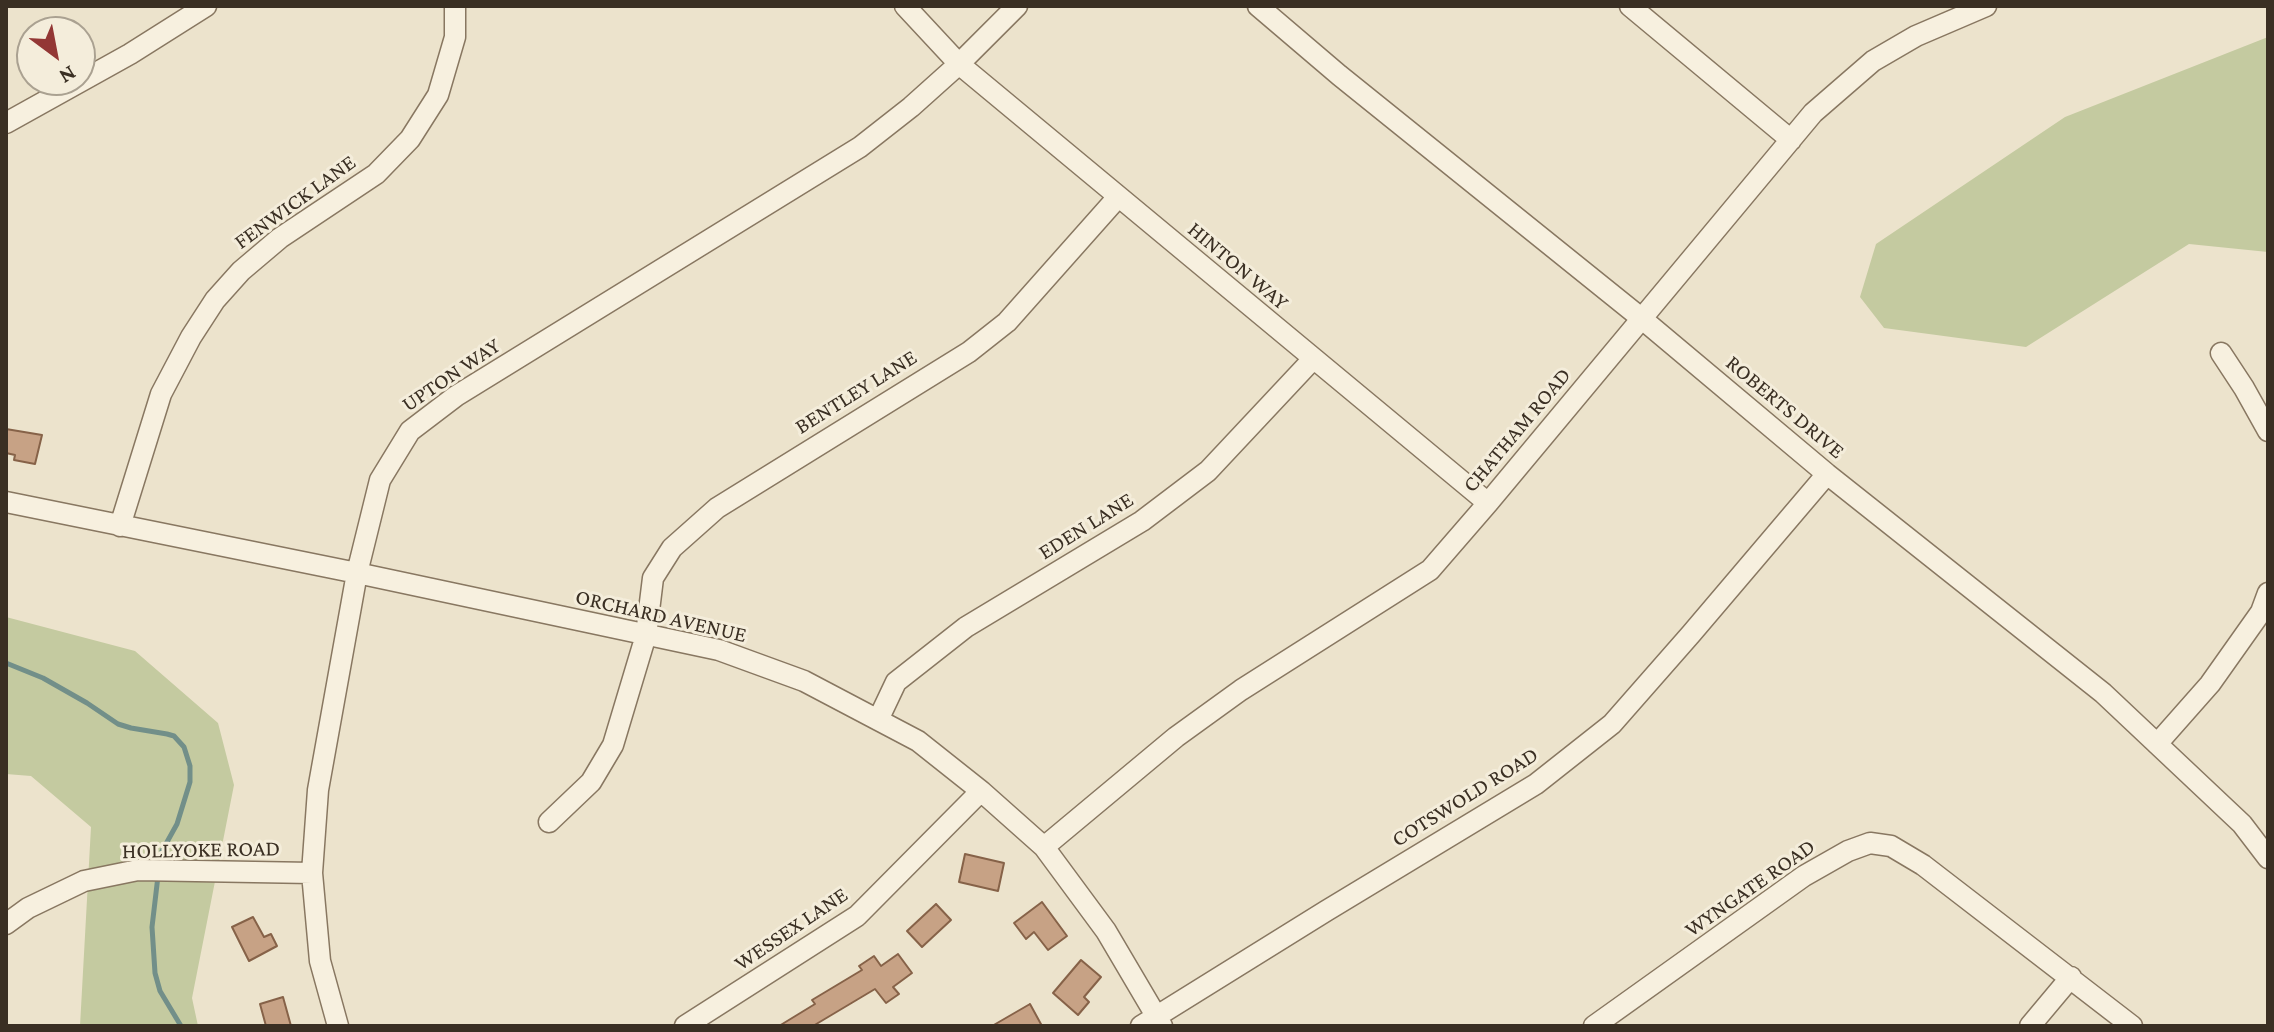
<!DOCTYPE html>
<style>
body{margin:0}
#map{position:relative;width:2274px;height:1032px;overflow:hidden;background:#ece3cc;font-family:"Crimson Pro",serif}
canvas{display:block}
.frame{position:absolute;inset:0;border:8px solid #3a2f23;pointer-events:none}
.north{position:absolute;left:16px;top:16px;width:80px;height:80px;box-sizing:border-box;background:#f4eddb;border:2px solid #aaa191;border-radius:50%;rotate:148deg;font-size:22px;font-weight:700;line-height:32px;text-align:center;color:#3a2f23}
.north::after{content:'';display:block;margin:auto;width:28px;height:36px;background:#933735;clip-path:polygon(50% 0,100% 100%,50% 72%,0 100%)}
</style>
<div id="map">
<canvas width="2274" height="1032"></canvas>
<div class="frame"></div>
<div class="north">N</div>
</div>
<script>
const context = document.querySelector('canvas').getContext('2d');
context.lineJoin = 'round';
function paint(path, color) {
  context.fillStyle = color;
  context.fill(path, 'evenodd');
}
function shape(rows) {
  const path = new Path2D();
  for (const r of rows) {
    path.moveTo(r[0], r[1]);
    for (let i = 2; i < r.length; i += 2) path.lineTo(r[i], r[i + 1]);
  }
  return path;
}
function strokePath(path, color, width, dash) {
  context.strokeStyle = color;
  context.lineWidth = width;
  context.lineCap = dash ? 'butt' : 'round';
  context.setLineDash(dash || []);
  context.stroke(path);
}
function drawText(font, color, halo, rows, align = 'center') {
  context.font = font + ' "Crimson Pro",serif';
  context.lineWidth = 6;
  context.setLineDash([]);
  context.textBaseline = 'middle';
  context.strokeStyle = halo;
  context.fillStyle = color;
  for (const [text, x, y, turn = 0] of rows) {
    context.save();
    context.translate(x, y);
    context.rotate((+turn || 0) * Math.PI / 180);
    context.textAlign = isNaN(turn) ? turn : align;
    if (halo) context.strokeText(text, 0, 0);
    context.fillText(text, 0, 0);
    context.restore();
  }
}
paint(shape([
 [2268,37,2268,252,2189,244,2026,347,1884,328,1860,297,1876,244,2065,117],
 [6,617,135,651,218,723,234,785,192,998,198,1026,80,1026,91,827,31,776,6,774]
]), '#c4caa0');
strokePath(shape([
 [6,663,43,678,87,703,118,724,131,728,167,734,174,736,184,747,190,766,190,782,177,824,162,851,160,867],
 [158,876,152,927,155,973,160,991,181,1026]
]), '#728f89', 5);
const building = shape([
 [6,429,42,435,35,464,14,460,15,455,6,453,6,429],
 [965,854,1004,863,998,891,959,882,965,854],
 [1042,902,1067,936,1048,950,1034,932,1026,939,1014,923,1042,902],
 [936,904,951,920,922,947,907,931,936,904],
 [253,917,264,937,271,934,277,946,249,961,232,927,253,917],
 [898,954,912,973,893,987,899,994,886,1003,875,989,813,1026,779,1026,815,1004,812,1000,862,970,859,966,874,956,881,966,898,954],
 [1081,960,1101,977,1084,997,1089,1002,1078,1015,1053,993,1081,960],
 [283,997,291,1026,266,1026,260,1004,283,997],
 [1030,1004,1042,1026,992,1026,1030,1004]
]);
paint(building, '#c7a285');
strokePath(building, '#866248', 2);
const street = shape([
 [905,6,959,64,1488,503],
 [1258,6,1339,75,1641,318,1827,474,2103,693,2242,824,2268,858],
 [1630,6,1791,140],
 [6,123,130,54,206,6],
 [2221,353,2244,388,2268,431],
 [6,502,357,573,719,650,804,681,918,741,981,791,1044,847,1106,931,1162,1026],
 [120,526,161,394,191,337,215,300,241,271,280,238,376,174,410,139,438,95,455,37,455,6],
 [878,720,896,682,966,627,1142,521,1208,471,1313,359],
 [2157,744,2210,684,2261,612,2268,593],
 [549,822,591,782,613,745,646,635,653,578,672,548,717,508,969,352,1007,322,1118,197],
 [1044,847,1176,737,1241,690,1430,570,1488,503,1813,113,1873,61,1916,36,1986,6],
 [6,924,28,908,84,881,138,870,312,873],
 [338,1026,320,961,312,873,318,790,357,573,380,480,410,431,456,396,860,147,911,107,959,64,1017,6],
 [685,1026,857,916,981,791],
 [1141,1026,1326,911,1536,784,1612,724,1691,634,1827,474],
 [1594,1026,1804,876,1848,851,1870,843,1891,846,1923,865,2132,1026],
 [2030,1026,2071,977]
]);
strokePath(street, '#887761', 23);
strokePath(street, '#f7f0df', 20);
drawText('22px', '#3a2f23', '#f4eddb', [
 ["FENWICK LANE",295,202,-36],
 ["HINTON WAY",1238,266,40],
 ["UPTON WAY",451,375,-34],
 ["BENTLEY LANE",856,392,-32],
 ["ROBERTS DRIVE",1785,407,40],
 ["CHATHAM ROAD",1517,430,-50],
 ["EDEN LANE",1086,526,-32],
 ["ORCHARD AVENUE",661,616,13],
 ["COTSWOLD ROAD",1465,797,-32],
 ["HOLLYOKE ROAD",201,850,-1],
 ["WYNGATE ROAD",1750,888,-35],
 ["WESSEX LANE",791,929,-34]
]);
</script>
